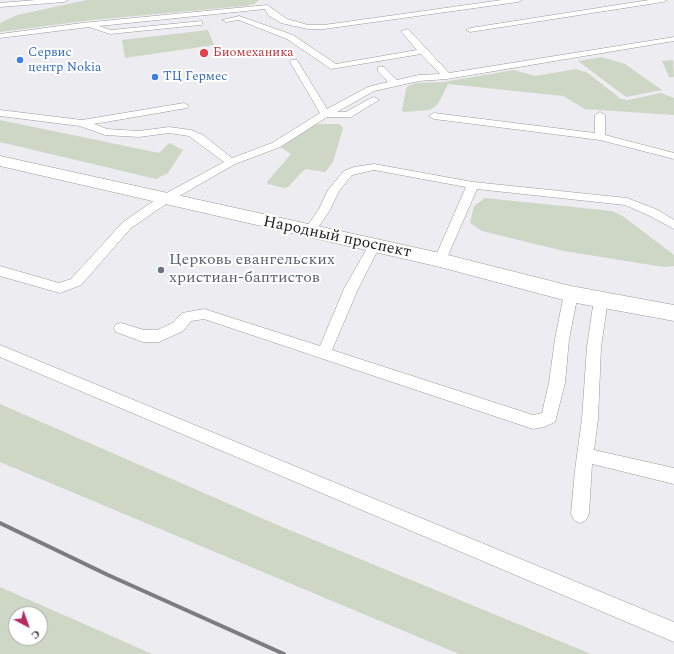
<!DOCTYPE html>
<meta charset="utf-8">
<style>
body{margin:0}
#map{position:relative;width:674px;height:654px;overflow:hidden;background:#ececf1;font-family:Spectral,serif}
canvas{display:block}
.north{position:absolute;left:8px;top:606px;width:40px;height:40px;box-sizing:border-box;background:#fff;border:1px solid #a5a5a6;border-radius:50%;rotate:139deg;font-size:11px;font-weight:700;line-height:16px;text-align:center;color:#1f1f21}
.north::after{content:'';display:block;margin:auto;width:14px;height:18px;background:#b72b62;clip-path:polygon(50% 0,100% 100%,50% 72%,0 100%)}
</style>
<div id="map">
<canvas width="674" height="654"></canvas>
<div class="north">С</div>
</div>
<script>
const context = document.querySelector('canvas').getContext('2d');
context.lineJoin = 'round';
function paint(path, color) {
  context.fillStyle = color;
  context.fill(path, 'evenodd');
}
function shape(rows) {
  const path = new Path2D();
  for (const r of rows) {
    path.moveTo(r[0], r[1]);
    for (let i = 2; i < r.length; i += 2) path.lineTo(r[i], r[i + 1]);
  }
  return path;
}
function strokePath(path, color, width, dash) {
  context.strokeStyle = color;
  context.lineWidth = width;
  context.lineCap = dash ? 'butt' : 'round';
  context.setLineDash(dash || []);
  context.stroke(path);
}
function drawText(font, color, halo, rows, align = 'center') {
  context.font = font + ' Spectral,serif';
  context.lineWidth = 4;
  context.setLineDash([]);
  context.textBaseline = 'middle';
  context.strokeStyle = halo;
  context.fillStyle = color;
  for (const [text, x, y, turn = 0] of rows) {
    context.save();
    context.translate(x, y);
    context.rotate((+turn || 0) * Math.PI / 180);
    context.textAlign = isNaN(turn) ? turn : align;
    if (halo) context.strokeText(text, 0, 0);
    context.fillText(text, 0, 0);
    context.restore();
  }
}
paint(shape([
 [87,0,259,0,254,4,244,6,92,20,0,32,0,23,17,15],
 [208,30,214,45,125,58,122,40],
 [602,57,625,64,662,90,626,97,578,61],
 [673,60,674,77,669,77,662,61],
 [576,69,588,73,621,99,628,100,661,93,674,98,674,115,585,109,563,96,448,84,438,104,430,110,405,112,402,111,406,89,408,86,416,83,443,82,514,70,535,76],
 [0,120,159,153,169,143,183,150,168,173,156,179,0,142],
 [320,124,339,124,343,128,333,162,325,172,306,169,303,171,288,187,284,188,268,184,267,182,291,154,280,147,314,125],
 [485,198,612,211,624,217,674,255,674,266,664,267,564,251,482,231,470,223,474,206],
 [0,404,275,524,591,654,459,654,0,462],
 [0,587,116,638,152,654,0,654],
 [16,614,40,614,40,638,16,638]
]), '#ced7c5');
const service = shape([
 [36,0,68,0,64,2,0,7,0,3,36,0],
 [502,0,522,0,518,2,324,29,308,29,281,23,268,15,265,9,99,26,111,30,202,21,202,25,199,25,110,34,89,27,0,38,0,34,82,23,267,5,287,19,308,25,324,25,502,0],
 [649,0,667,0,663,2,470,32,466,30,470,28,649,0],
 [239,16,293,35,336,64,417,50,401,31,408,29,449,73,674,37,674,41,447,79,419,81,374,91,337,112,346,112,371,98,374,97,379,100,351,117,327,117,280,147,235,164,169,202,131,228,81,285,60,293,0,276,0,266,59,283,71,279,123,222,161,196,224,162,189,136,169,133,139,137,105,135,80,126,0,116,0,110,82,120,184,103,189,106,187,108,94,124,107,129,139,131,169,127,191,130,203,135,232,158,272,143,320,113,290,62,291,60,297,60,327,109,368,87,388,82,378,71,378,67,384,67,397,80,419,75,440,74,421,54,331,69,287,39,244,22,239,20,226,22,222,20,239,16],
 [600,112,605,115,605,135,674,153,674,159,600,140,434,119,429,116,434,113,595,133,595,115,600,112],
 [374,164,473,182,627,198,658,210,674,220,674,229,650,216,625,205,477,189,446,260,444,263,440,264,436,263,434,260,466,187,374,170,352,175,339,191,330,210,313,235,305,235,303,232,319,209,328,190,344,171,354,167,374,164],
 [374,242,378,243,380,246,358,289,332,350,533,415,542,413,549,383,555,339,564,294,566,291,571,289,576,291,578,294,569,339,565,383,555,422,544,427,533,429,204,319,191,321,183,331,159,342,143,342,116,332,114,328,116,324,121,323,144,330,157,330,173,323,182,313,204,309,320,346,344,289,370,243,374,242],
 [601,294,606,296,608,299,601,347,598,419,594,450,674,468,674,484,592,464,589,514,586,520,580,523,574,520,571,514,575,470,582,419,587,347,594,299,596,296,601,294],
 [0,345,674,622,674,642,0,357,0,345]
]);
const primary = shape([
 [0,156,440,253,571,286,674,305,674,321,571,302,440,267,0,166,0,156]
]);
strokePath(service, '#99999e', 1);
strokePath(primary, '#99999e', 1);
paint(service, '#fff');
paint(primary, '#fff');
strokePath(shape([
 [0,523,108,575,284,654]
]), '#7d7d80', 4);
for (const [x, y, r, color] of [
 [204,53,5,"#e0444e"],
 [20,60,4,"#3f7fe0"],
 [155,77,4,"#3f7fe0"],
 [161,270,4,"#6b7280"]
]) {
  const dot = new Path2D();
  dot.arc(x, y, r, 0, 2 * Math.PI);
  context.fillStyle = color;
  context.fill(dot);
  strokePath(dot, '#fff', 1.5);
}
drawText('13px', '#366cbe', '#fff', [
 ["Сервис",28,53],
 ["центр Nokia",28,68],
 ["ТЦ Гермес",163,77]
], 'left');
drawText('13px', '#be3a42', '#fff', [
 ["Биомеханика",213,53]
], 'left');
drawText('16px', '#1f1f21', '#fff', [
 ["Народный проспект",337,238,12]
]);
drawText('16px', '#5b616d', '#fff', [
 ["Церковь евангельских",169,261],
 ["христиан-баптистов",169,279]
], 'left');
</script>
